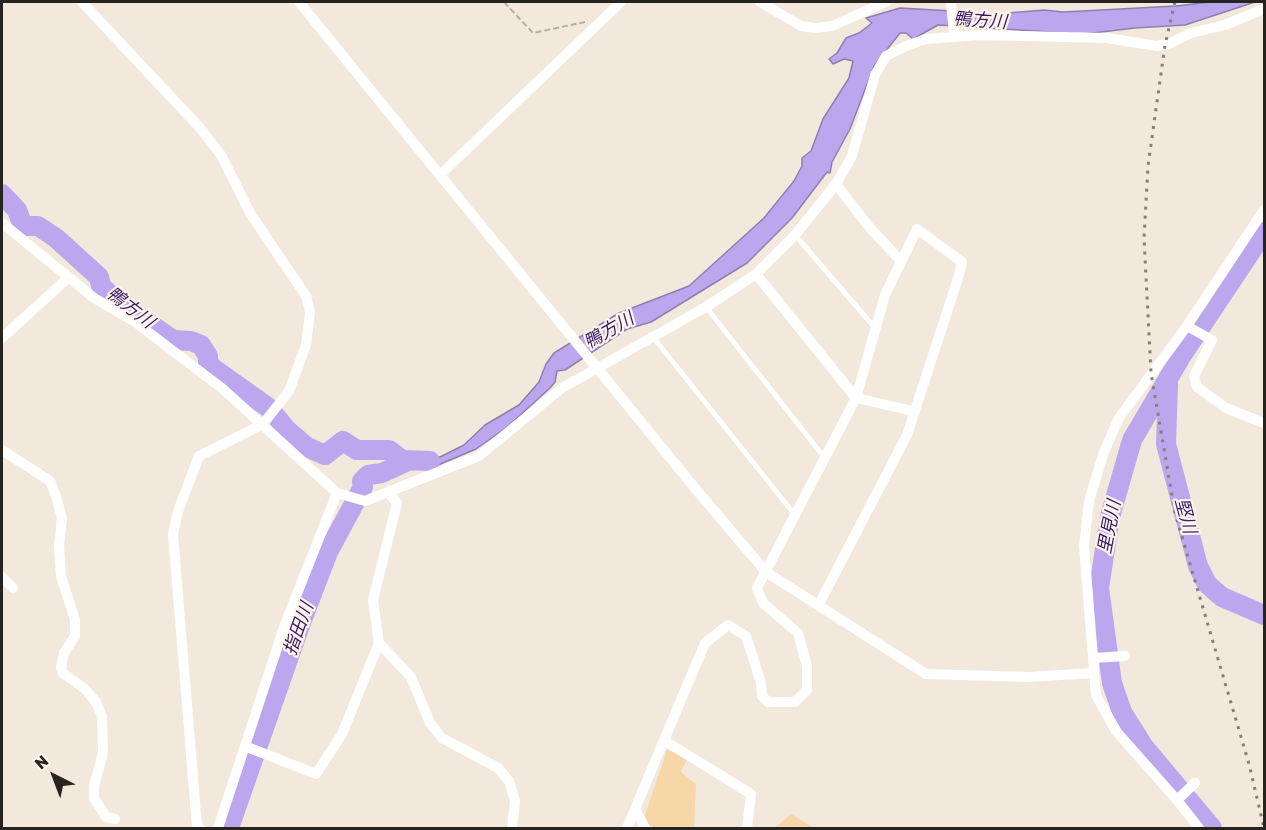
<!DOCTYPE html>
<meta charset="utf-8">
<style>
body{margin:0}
#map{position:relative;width:1266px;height:830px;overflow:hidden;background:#f2e8db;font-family:Rubik,sans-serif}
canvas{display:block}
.frame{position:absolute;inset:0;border:3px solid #27231e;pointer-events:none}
.north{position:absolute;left:24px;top:746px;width:60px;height:60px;-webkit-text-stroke:4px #fef6eb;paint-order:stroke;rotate:318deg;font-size:16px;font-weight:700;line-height:24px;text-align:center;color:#27231e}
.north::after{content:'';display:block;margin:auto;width:21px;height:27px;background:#27231e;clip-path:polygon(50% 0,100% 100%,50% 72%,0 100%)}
</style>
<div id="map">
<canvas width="1266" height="830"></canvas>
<div class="frame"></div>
<div class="north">N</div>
</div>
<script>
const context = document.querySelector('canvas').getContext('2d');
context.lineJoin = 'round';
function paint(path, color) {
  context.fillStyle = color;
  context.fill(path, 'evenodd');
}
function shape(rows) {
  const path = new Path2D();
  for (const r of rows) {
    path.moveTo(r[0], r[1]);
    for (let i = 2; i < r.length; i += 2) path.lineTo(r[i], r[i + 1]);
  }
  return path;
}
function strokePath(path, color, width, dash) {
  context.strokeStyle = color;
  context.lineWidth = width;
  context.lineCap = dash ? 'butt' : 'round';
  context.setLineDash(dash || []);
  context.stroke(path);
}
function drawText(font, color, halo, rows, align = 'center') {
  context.font = font + ' Rubik,"Noto Sans JP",sans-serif';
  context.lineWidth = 4.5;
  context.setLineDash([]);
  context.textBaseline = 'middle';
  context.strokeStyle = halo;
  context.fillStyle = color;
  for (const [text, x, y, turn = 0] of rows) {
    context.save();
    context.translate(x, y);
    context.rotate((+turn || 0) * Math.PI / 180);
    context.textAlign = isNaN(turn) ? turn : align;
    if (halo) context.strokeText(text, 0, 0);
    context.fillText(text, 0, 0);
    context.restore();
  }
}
paint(shape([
 [667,750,688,757,681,772,696,784,694,828,656,828,643,821],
 [791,814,814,828,775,828]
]), '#f7d6a8');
const water = shape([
 [1210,2,1255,2,1185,25,1135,28,1084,34,938,25,913,39,906,33,900,33,874,66,850,129,832,162,830,173,827,172,792,218,747,263,651,322,627,329,565,370,557,371,555,382,550,388,506,428,476,449,438,465,404,466,403,456,440,457,464,445,485,425,519,405,539,382,546,364,554,353,619,313,689,286,764,218,794,181,802,166,802,158,811,151,823,119,849,78,853,61,844,59,833,64,829,59,837,53,846,38,859,33,872,23,866,18,900,8,971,12,971,16,1007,15,1008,13,1044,10,1063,12,1176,6,1210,2]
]);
paint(water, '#bca7ee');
strokePath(water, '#8f7fb0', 1.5);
strokePath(shape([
 [2,194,17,210,21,221,26,226,38,226,56,238,99,277,101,286,116,300,173,340,191,341,201,345,208,356,208,363,214,369,269,408,288,431,307,447,325,455,343,441,357,450,389,450,402,460,430,461],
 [1168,384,1166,444,1198,566,1207,584,1222,597,1264,615],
 [229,828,299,628,328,552,363,487,362,481,368,475,382,473,408,461],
 [1212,828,1144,747,1122,712,1112,683,1099,588,1110,517,1132,440,1182,355,1264,232]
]), '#bca7ee', 20);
strokePath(shape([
 [504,2,533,33,585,22]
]), '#b5ada2', 2, [6, 3]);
strokePath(shape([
 [795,235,876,329],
 [706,307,820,452,826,455],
 [653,337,795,515]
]), '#fff', 5);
strokePath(shape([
 [82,2,201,129,221,155,250,213,306,296,310,312,306,345,289,391,263,424,199,456,178,511,173,534,197,827,200,828],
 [299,2,694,487,766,572,926,674,1028,677,1094,673],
 [760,2,801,26,815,28,832,26,886,2],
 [951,2,954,35],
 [440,175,621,2],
 [836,184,852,156,875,75,886,56,906,46,926,39,979,35,1107,38,1157,46,1171,43,1191,33,1225,25,1264,9],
 [2,223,94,298,135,322,223,389,337,493,365,501,479,456,562,388,706,307,756,274,795,235,836,184,870,228,900,260],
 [756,274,856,398,913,411],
 [1187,326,1212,340,1194,376,1197,387,1226,408,1264,423],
 [2,338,68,278],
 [2,450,50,481,56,496,62,518,59,546,61,576,75,620,75,636,64,653,61,668,63,673,85,689,96,702,102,716,103,753,94,786,94,798,106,817,115,819],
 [2,577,13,588],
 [379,643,411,677,430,723,442,738,498,768,509,781,515,801,512,828],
 [1093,658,1125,656],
 [665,741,751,794,747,828],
 [247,747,316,774,342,734,379,643,373,600,397,503,388,492],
 [1177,800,1195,783],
 [635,809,645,828],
 [218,828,285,624,337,493],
 [627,828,705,643,728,625,746,636,761,683,762,696,768,702,795,702,807,690,807,666,798,633,763,603,757,588,856,398,885,295,917,229,962,262,959,275,907,435,819,604],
 [1199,828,1177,800,1116,731,1096,695,1084,546,1089,501,1104,452,1119,418,1187,326,1264,210]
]), '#fff', 10);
strokePath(shape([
 [1175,2,1165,45,1148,166,1144,238,1151,373,1175,513,1249,764,1264,828]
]), '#867f76', 3, [3, 6]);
drawText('italic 18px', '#3b196a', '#fef6eb', [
 ["鴨方川",980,21,4],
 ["鴨方川",130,308,38],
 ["鴨方川",609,331,-30],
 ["堅川",1185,516,75],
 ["里見川",1110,527,-79],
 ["指田川",299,629,-70]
]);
</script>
